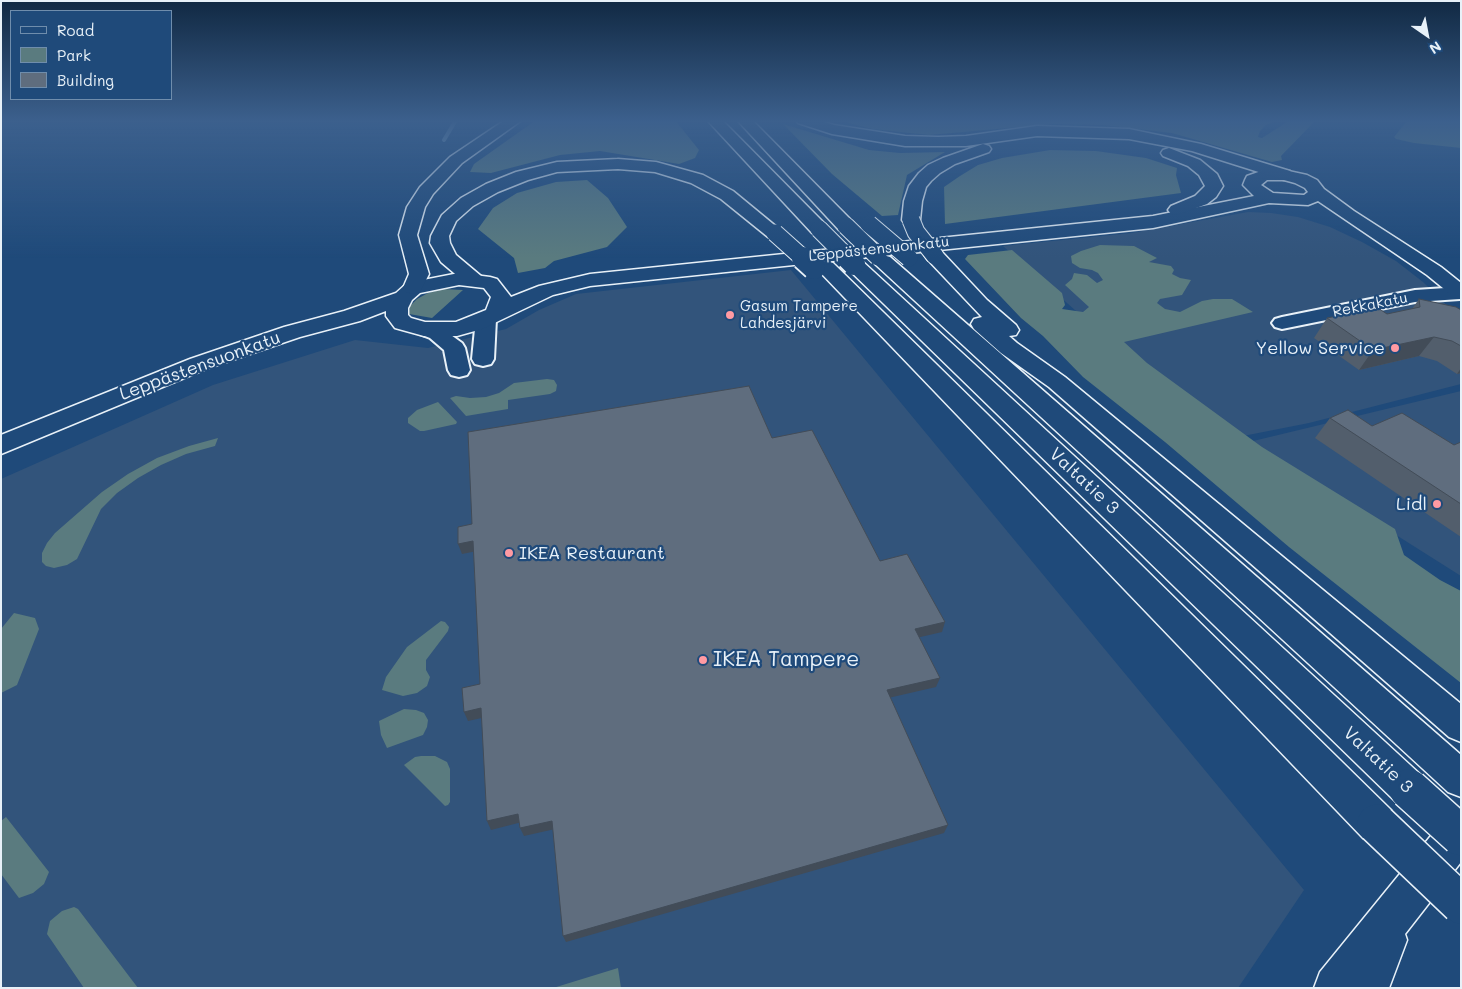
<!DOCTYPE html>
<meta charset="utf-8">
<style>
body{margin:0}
#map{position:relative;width:1462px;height:989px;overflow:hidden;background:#1f4a7a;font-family:Mali,sans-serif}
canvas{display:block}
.frame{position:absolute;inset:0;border:2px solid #e8f1f8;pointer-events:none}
.legend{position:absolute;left:10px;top:10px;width:162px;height:90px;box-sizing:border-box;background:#1f4a7a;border:1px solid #6f8dac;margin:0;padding:6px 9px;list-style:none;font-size:15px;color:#e8f1f8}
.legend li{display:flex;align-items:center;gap:10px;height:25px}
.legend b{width:25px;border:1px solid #6f8dac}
.north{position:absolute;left:1402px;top:10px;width:50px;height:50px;-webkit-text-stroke:4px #1f4a7a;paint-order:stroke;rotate:147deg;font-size:14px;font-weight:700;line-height:20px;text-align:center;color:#e8f1f8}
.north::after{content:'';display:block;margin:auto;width:18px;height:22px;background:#e8f1f8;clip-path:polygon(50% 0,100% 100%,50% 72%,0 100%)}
</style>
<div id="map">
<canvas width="1462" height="989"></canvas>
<div class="frame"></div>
<ul class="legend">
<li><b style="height:6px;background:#1f4a7a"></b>Road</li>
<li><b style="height:14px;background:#5a7b7f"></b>Park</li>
<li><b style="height:14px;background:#5f6d7e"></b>Building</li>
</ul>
<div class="north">N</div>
</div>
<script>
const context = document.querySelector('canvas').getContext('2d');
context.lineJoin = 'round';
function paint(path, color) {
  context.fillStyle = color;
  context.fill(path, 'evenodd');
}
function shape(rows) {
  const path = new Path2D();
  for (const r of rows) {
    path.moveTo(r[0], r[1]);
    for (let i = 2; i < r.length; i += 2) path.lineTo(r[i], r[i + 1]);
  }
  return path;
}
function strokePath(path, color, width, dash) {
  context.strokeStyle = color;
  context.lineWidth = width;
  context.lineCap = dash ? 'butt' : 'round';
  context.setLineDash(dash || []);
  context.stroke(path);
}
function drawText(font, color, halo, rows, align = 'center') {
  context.font = font + ' Mali,sans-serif';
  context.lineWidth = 4.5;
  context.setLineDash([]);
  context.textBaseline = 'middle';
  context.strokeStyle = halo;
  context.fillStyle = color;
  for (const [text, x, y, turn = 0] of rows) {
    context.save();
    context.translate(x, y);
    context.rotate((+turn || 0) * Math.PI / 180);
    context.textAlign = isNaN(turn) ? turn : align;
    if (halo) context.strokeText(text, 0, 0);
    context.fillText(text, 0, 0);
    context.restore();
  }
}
paint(shape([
 [1248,212,1271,213,1298,217,1330,227,1362,242,1396,261,1423,282,1461,319,1461,384,1309,423,1243,436,1131,360,1003,246,1132,233],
 [791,270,1304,890,1238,988,1,988,1,479,213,385,355,340,428,348,506,329,539,310,576,294],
 [1461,391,1461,576,1249,442]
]), '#32547b');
paint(shape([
 [536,120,675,120,699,150,695,158,679,164,600,151,560,155,491,173,470,172,474,164],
 [837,120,1279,120,1266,125,1260,131,1258,137,1262,138,1290,120,1316,120,1281,156,1282,160,1272,162,1172,133,1102,125,1053,124,929,135,872,129],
 [1411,120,1461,120,1461,148,1414,143,1396,139,1394,137,1406,122],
 [783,124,869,150,900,153,945,152,907,175,898,215,882,216,832,174],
 [1050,150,1096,151,1146,158,1177,168,1176,175,1181,193,945,224,944,187,960,176,978,165,1002,158],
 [587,180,608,198,627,227,607,247,554,261,545,268,518,273,514,258,478,229,493,208,517,193,556,182],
 [1100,245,1134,246,1157,258,1149,262,1171,266,1174,270,1172,274,1180,278,1191,280,1182,295,1160,299,1157,303,1165,309,1180,312,1202,301,1213,299,1232,299,1253,312,1124,342,1147,363,1262,447,1395,529,1404,555,1440,580,1461,591,1461,683,1289,547,1165,442,1083,377,1043,336,1021,318,965,259,968,255,1012,250,1062,293,1065,305,1062,309,1083,312,1089,307,1065,285,1072,279,1074,273,1087,275,1097,283,1103,280,1098,273,1092,270,1080,268,1072,263,1071,256,1081,251],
 [443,289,463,290,432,318,409,314,410,306,417,299,428,293],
 [547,379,554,380,557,385,556,391,550,394,508,400,508,409,466,416,450,398,456,396,470,398,486,397,499,393,514,383],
 [438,402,457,422,456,424,424,431,420,431,408,423,408,418,417,410],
 [218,438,215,446,186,454,161,465,138,478,117,493,101,509,77,559,67,565,54,568,46,566,42,562,42,553,47,543,55,533,102,492,128,474,157,458,189,446],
 [14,613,35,618,39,629,17,685,1,693,1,629],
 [441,621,445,622,449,627,448,631,426,660,426,670,430,677,427,686,417,693,403,696,382,690,386,677,407,647],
 [404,709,416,710,424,713,428,720,427,727,423,735,387,748,381,735,379,721],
 [421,756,435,756,447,762,450,769,450,802,448,805,445,806,404,765,415,757],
 [6,817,49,872,44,884,33,893,19,898,1,874,1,821],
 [74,907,78,909,138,988,84,988,47,934,50,921,62,911],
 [618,968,621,988,553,988]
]), '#5a7b7f');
strokePath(shape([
 [444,140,456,120]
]), '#83a7c1', 4);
const minor = shape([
 [1461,287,1460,299,1415,302,1282,329,1275,327,1272,323,1275,319,1282,317,1415,290,1461,287],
 [486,313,493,315,496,319,494,359,491,364,483,366,475,364,472,359,476,319,479,315,486,313],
 [424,323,444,330,462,343,465,348,470,370,467,375,459,377,451,375,448,370,444,350,430,338,417,333,414,329,417,325,424,323]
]);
const major = shape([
 [1264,170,1284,170,1307,175,1317,180,1324,189,1354,211,1441,267,1461,283,1461,299,1454,297,1427,275,1318,201,1308,205,1269,203,1153,228,590,286,553,295,482,329,457,336,424,336,395,328,386,316,386,311,360,321,300,337,206,369,1,454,1,435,190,359,284,327,344,311,396,293,406,284,413,282,459,273,490,277,497,279,511,297,539,286,590,274,1153,216,1254,196,1243,185,1245,180,1247,176,1264,170],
 [1267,180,1284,180,1295,183,1305,188,1308,192,1304,195,1273,193,1261,185,1267,180],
 [459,285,484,288,491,297,486,310,456,322,425,322,411,318,408,315,408,308,412,300,420,293,459,285],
 [1461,811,1461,862,1405,934,1407,940,1389,988,1314,988,1320,972,1447,816,1461,811]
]);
const highway = shape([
 [505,120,522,120,462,163,433,194,425,207,417,235,429,274,420,292,413,294,406,292,403,288,409,274,399,235,407,207,420,187,450,157,505,120],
 [707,120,722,120,826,225,828,229,826,233,819,235,812,233,707,120],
 [737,120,752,120,853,222,855,226,853,230,846,232,839,230,737,120],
 [796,120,818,120,834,125,905,136,938,137,966,136,1037,126,1129,129,1201,144,1290,171,1292,175,1290,179,1284,180,1192,151,1129,139,1037,136,966,146,905,146,832,134,798,123,796,120],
 [983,144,989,146,991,149,989,152,955,164,940,173,931,181,926,187,922,201,920,220,917,224,911,225,905,224,902,220,904,201,909,186,919,173,928,165,943,158,983,144],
 [1169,148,1200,160,1217,174,1223,186,1216,197,1207,204,1177,215,1171,214,1168,210,1171,206,1195,196,1205,186,1199,175,1188,166,1163,156,1161,153,1163,150,1169,148],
 [618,159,656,162,703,175,733,191,784,233,782,237,775,239,768,237,721,199,691,183,655,172,618,169,557,172,528,180,498,192,473,206,456,221,449,236,450,243,456,255,481,276,484,280,481,284,474,286,467,284,441,262,430,243,431,236,442,215,461,198,486,184,516,172,557,162,618,159],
 [935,250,942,252,987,300,1016,325,1019,330,1016,335,1009,336,1017,343,1065,377,1461,704,1461,742,1449,737,1049,387,1001,353,974,329,971,324,974,319,982,317,928,260,925,256,928,252,935,250],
 [883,255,890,257,1461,755,1461,797,1448,792,876,265,873,261,876,257,883,255],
 [854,258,861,260,1422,776,1428,789,1422,802,1409,807,1396,802,847,268,844,264,847,260,854,258],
 [826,261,833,263,1391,810,1396,824,1391,838,1377,843,1363,838,819,271,816,267,819,263,826,261]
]);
strokePath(minor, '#e8f1f8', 4);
strokePath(major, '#e8f1f8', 3);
strokePath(highway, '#e8f1f8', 3);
paint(minor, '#1f4a7a');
paint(major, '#1f4a7a');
paint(highway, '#1f4a7a');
const highwayBridgeFar2 = shape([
 [911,220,916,232,935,256],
 [869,224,909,258],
 [846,226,878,257],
 [819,229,849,259],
 [775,233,804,259]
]);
const highwayBridgeFar1 = shape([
 [803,258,814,268],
 [848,258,854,264]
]);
const highwayBridge = shape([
 [1409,789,1461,836],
 [1377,824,1461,904]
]);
strokePath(highwayBridgeFar2, '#e8f1f8', 19, []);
strokePath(highwayBridgeFar1, '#e8f1f8', 26, []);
strokePath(highwayBridge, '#e8f1f8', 42, []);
strokePath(highwayBridgeFar2, '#1f4a7a', 17);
strokePath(highwayBridgeFar1, '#1f4a7a', 22);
strokePath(highwayBridge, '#1f4a7a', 39);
paint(shape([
 [1419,299,1461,310,1461,373,1457,374,1437,361,1419,356,1359,370,1314,338,1327,318,1387,314,1412,309],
 [1330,418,1372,426,1454,445,1461,442,1461,537,1315,438]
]), '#525e6c');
paint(shape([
 [1434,337,1419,356,1359,370,1373,350],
 [1461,368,1461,373,1457,374],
 [473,541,477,551,462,554,458,544],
 [945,622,942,632,912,639,915,629],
 [940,678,936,687,884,699,887,690],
 [481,708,486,717,468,721,464,712],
 [518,814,522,822,491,830,487,821],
 [552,821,555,829,524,836,520,828],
 [948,825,944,833,566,942,563,936]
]), '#424c58');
const building = shape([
 [1419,299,1456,307,1461,310,1461,346,1452,341,1434,337,1373,350,1327,318,1378,308,1387,314,1420,307,1419,299],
 [749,386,772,438,812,430,880,561,907,554,945,622,915,629,940,678,887,690,948,825,563,936,552,821,520,828,518,814,487,821,481,708,464,712,462,688,480,684,473,541,458,544,458,527,472,524,468,432,749,386],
 [1348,410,1372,426,1402,413,1454,445,1461,442,1461,504,1330,418,1348,410]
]);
paint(building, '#5f6d7e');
strokePath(building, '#424c58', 1);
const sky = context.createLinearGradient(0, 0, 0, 258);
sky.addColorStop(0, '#112943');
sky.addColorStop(0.47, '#3c608d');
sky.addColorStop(1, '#3c608d00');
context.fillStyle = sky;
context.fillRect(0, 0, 1462, 258);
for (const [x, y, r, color] of [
 [730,315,5,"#ff9aa2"],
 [1395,348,5,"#ff9aa2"],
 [1437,504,5,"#ff9aa2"],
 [509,553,5,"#ff9aa2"],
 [703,660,5,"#ff9aa2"]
]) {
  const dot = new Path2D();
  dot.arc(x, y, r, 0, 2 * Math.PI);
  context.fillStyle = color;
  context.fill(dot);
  strokePath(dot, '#1f4a7a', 2);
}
drawText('15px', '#e8f1f8', '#1f4a7a', [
 ["Leppästensuonkatu",879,249,-6],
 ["Rekkakatu",1370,305,-11]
]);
drawText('15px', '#e8f1f8', '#1f4a7a', [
 ["Gasum Tampere",740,306],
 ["Lahdesjärvi",740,323]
], 'left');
drawText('18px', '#e8f1f8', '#1f4a7a', [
 ["Yellow Service",1385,348],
 ["Lidl",1427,504],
 ["IKEA Restaurant",519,553,"left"]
], 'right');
drawText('18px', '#e8f1f8', '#1f4a7a', [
 ["Leppästensuonkatu",200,366,-20],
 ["Valtatie 3",1084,481,43],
 ["Valtatie 3",1378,760,43]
]);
drawText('21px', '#e8f1f8', '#1f4a7a', [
 ["IKEA Tampere",713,660]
], 'left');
</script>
